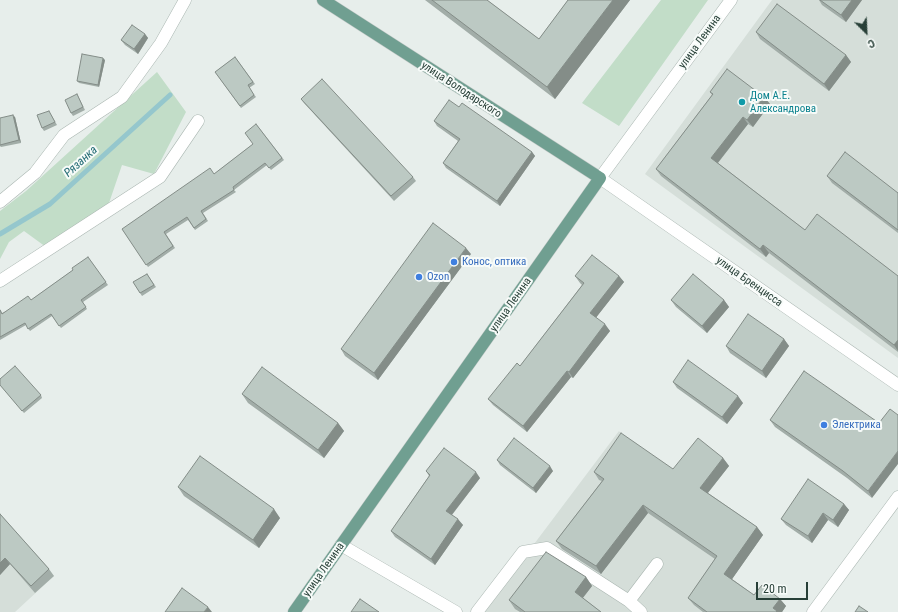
<!DOCTYPE html>
<meta charset="utf-8">
<style>
body{margin:0}
#map{position:relative;width:898px;height:612px;overflow:hidden;background:#e7eeeb;font-family:"Roboto Condensed",sans-serif}
canvas{display:block}
.north{position:absolute;left:846px;top:12px;width:40px;height:40px;-webkit-text-stroke:3px #f7fbf9;paint-order:stroke;rotate:156deg;font-size:11px;font-weight:700;line-height:16px;text-align:center;color:#273f37}
.north::after{content:'';display:block;margin:auto;width:14px;height:18px;background:#273f37;clip-path:polygon(50% 0,100% 100%,50% 72%,0 100%)}
.scale{position:absolute;left:756px;top:582px;width:52px;height:18px;box-sizing:border-box;border:2px solid #273f37;border-top:0;padding-left:5px;font-size:12px;line-height:14px;white-space:nowrap;color:#273f37;-webkit-text-stroke:3px #f7fbf9;paint-order:stroke}
</style>
<div id="map">
<canvas width="898" height="612"></canvas>
<div class="north">С</div>
<div class="scale">20 m</div>
</div>
<script>
const context = document.querySelector('canvas').getContext('2d');
context.lineJoin = 'round';
function paint(path, color) {
  context.fillStyle = color;
  context.fill(path, 'evenodd');
}
function shape(rows) {
  const path = new Path2D();
  for (const r of rows) {
    path.moveTo(r[0], r[1]);
    for (let i = 2; i < r.length; i += 2) path.lineTo(r[i], r[i + 1]);
  }
  return path;
}
function strokePath(path, color, width, dash) {
  context.strokeStyle = color;
  context.lineWidth = width;
  context.lineCap = dash ? 'butt' : 'round';
  context.setLineDash(dash || []);
  context.stroke(path);
}
function drawText(font, color, halo, rows, align = 'center') {
  context.font = font + ' "Roboto Condensed",sans-serif';
  context.lineWidth = 4;
  context.setLineDash([]);
  context.textBaseline = 'middle';
  context.strokeStyle = halo;
  context.fillStyle = color;
  for (const [text, x, y, turn = 0] of rows) {
    context.save();
    context.translate(x, y);
    context.rotate((+turn || 0) * Math.PI / 180);
    context.textAlign = isNaN(turn) ? turn : align;
    if (halo) context.strokeText(text, 0, 0);
    context.fillText(text, 0, 0);
    context.restore();
  }
}
paint(shape([
 [772,0,898,0,898,358,645,174],
 [619,431,626,441,763,535,730,582,773,612,483,612],
 [0,516,54,576,15,612,0,612]
]), '#d5ded9');
paint(shape([
 [661,0,708,0,619,126,582,103],
 [157,72,186,112,154,174,122,165,109,203,46,247,24,231,9,242,0,259,0,211,26,191]
]), '#c2ddc8');
strokePath(shape([
 [0,234,50,204,170,95]
]), '#95c7cd', 5);
const minor = shape([
 [731,0,600,178,898,385],
 [0,202,35,173,64,135,122,97,161,43,185,0],
 [0,281,160,177,198,121],
 [341,545,456,612],
 [477,612,523,552,547,548,629,601],
 [641,612,629,601,657,564],
 [813,612,898,497]
]);
const major = shape([
 [294,612,600,178,323,0]
]);
strokePath(minor, '#aab6b1', 13);
strokePath(major, '#c3c9c7', 13);
strokePath(minor, '#fff', 12);
strokePath(major, '#709f91', 12);
paint(shape([
 [425,0,487,0,539,39,568,0,630,0,555,99],
 [819,0,862,0,846,22,822,5],
 [756,32,846,55,851,62,829,91,760,39],
 [145,34,148,38,138,54,125,45,121,40],
 [235,57,255,84,249,88,256,97,241,108,215,72],
 [105,60,99,87,79,83,77,81],
 [710,92,764,97,770,104,753,127,748,124,718,163,805,230,898,276,898,352,769,253,766,257,661,176,656,169,712,95],
 [77,94,85,110,73,116,71,113],
 [301,99,413,177,416,181,394,201,304,103],
 [459,107,532,152,535,156,500,206,446,168,443,163,458,141,437,126,434,121],
 [49,111,57,125,44,131,42,128],
 [15,117,21,143,1,147,0,146,0,118],
 [256,124,284,160,271,170,267,165,234,190,236,192,203,213,208,221,195,230,188,220,166,234,175,248,148,267,122,229,214,174,253,144],
 [827,176,898,193,898,233,832,183],
 [471,254,378,380,345,356,341,349],
 [88,257,108,285,83,302,87,309,61,328,52,316,30,331,26,325,0,340,0,309,2,313,31,300,73,270],
 [147,274,156,287,142,296,133,282],
 [575,276,619,276,624,282,596,317,610,331,573,378,571,377,527,432,493,405,488,399,520,366,582,285,580,283],
 [671,300,724,300,729,307,707,333,676,307],
 [784,339,789,346,766,378,730,353,726,346],
 [804,371,872,498,847,478,775,427,770,420],
 [673,382,743,403,727,424,677,388],
 [0,385,41,395,42,398,24,413],
 [242,394,338,423,344,431,324,458,248,403],
 [723,458,729,466,708,493,757,527,763,535,732,579,754,595,780,599,786,606,782,612,703,612,694,605,688,598,715,559,648,513,601,574,562,549,556,541,602,481,599,480,594,472,673,469],
 [497,460,553,471,536,493,500,465],
 [426,471,480,478,452,515,463,525,435,565,395,537,391,531,429,476],
 [178,487,280,518,259,548,184,496],
 [844,504,849,510,838,527,828,520,812,543,786,525,781,519],
 [0,514,49,569,54,576,35,593,10,564,0,575],
 [586,577,592,586,583,598,601,612,520,612,515,609,509,600]
]), '#a2ada8');
paint(shape([
 [613,0,630,0,555,99,547,87],
 [852,0,862,0,846,22,841,15],
 [145,34,148,38,138,54,134,49],
 [846,55,851,62,829,91,824,84],
 [103,58,105,60,99,87,98,85],
 [764,97,770,104,753,127,747,120],
 [13,115,15,117,21,143,19,140],
 [743,117,748,124,716,165,711,158],
 [532,152,535,156,500,206,497,201],
 [763,245,769,253,766,257,760,249],
 [466,248,471,254,378,380,374,373],
 [619,276,624,282,595,319,590,313],
 [724,300,729,307,707,333,702,326],
 [605,324,610,331,573,378,569,372],
 [784,339,789,346,766,378,762,371],
 [898,340,898,351,894,345],
 [567,371,571,377,527,432,523,426],
 [738,396,743,403,727,424,722,417],
 [338,423,344,431,324,458,318,450],
 [898,451,898,464,872,498,868,491],
 [723,458,729,466,706,495,700,488],
 [550,466,553,471,536,493,533,488],
 [476,472,480,478,450,517,446,511],
 [844,504,849,510,838,527,833,520],
 [643,505,648,513,601,574,596,566],
 [274,509,280,518,259,548,253,540],
 [823,513,828,520,812,543,808,536],
 [458,519,463,525,435,565,431,559],
 [757,527,763,535,730,582,724,574],
 [5,558,10,564,0,575,0,563],
 [586,577,592,586,581,600,575,592],
 [780,599,786,606,782,612,776,612,773,608],
 [208,607,212,612,204,612]
]), '#848d88');
const building = shape([
 [432,0,487,0,539,39,568,0,613,0,547,87,432,0],
 [820,0,852,0,841,15,820,0],
 [777,4,846,55,824,84,756,32,777,4],
 [132,25,145,34,134,49,121,40,132,25],
 [82,54,103,58,98,85,77,81,82,54],
 [235,57,253,82,248,85,254,95,240,106,215,72,235,57],
 [727,69,764,97,747,120,743,117,711,158,805,230,817,214,898,276,898,340,894,345,763,245,760,249,656,169,713,94,710,92,727,69],
 [322,79,413,177,391,196,301,99,322,79],
 [77,94,83,107,71,113,65,100,77,94],
 [449,100,459,107,462,103,532,152,497,201,443,163,460,139,434,121,449,100],
 [49,111,55,122,42,128,37,115,49,111],
 [13,115,19,140,0,145,0,118,13,115],
 [256,124,282,158,269,168,265,163,233,187,234,190,201,211,206,219,194,228,187,217,164,232,173,246,146,265,122,229,210,168,214,174,253,144,245,133,256,124],
 [845,152,898,193,898,230,827,176,845,152],
 [433,223,466,248,374,373,341,349,433,223],
 [592,255,619,276,590,313,605,324,569,372,567,371,523,426,488,399,517,363,520,366,584,283,575,276,592,255],
 [88,257,106,282,81,300,86,307,59,326,51,314,28,329,25,323,0,337,0,310,2,314,28,296,31,300,73,270,72,268,88,257],
 [147,274,154,285,140,293,133,282,147,274],
 [693,274,724,300,702,326,671,300,693,274],
 [748,314,784,339,762,371,726,346,748,314],
 [688,360,738,396,722,417,673,382,688,360],
 [15,366,41,395,22,411,0,385,0,379,15,366],
 [262,367,338,423,318,450,242,394,262,367],
 [804,371,879,423,890,409,898,415,898,451,868,491,843,471,770,420,804,371],
 [621,433,673,469,698,438,723,458,700,488,757,527,724,574,754,595,762,585,780,599,773,608,777,611,776,612,707,612,688,598,717,556,643,505,596,566,556,541,604,479,594,472,621,433],
 [514,438,550,466,533,488,497,460,514,438],
 [444,448,476,472,446,511,458,519,431,559,391,531,430,475,426,471,444,448],
 [200,456,274,509,253,540,178,487,200,456],
 [808,479,844,504,833,520,823,513,808,536,781,519,808,479],
 [0,514,49,569,31,586,5,558,0,563,0,514],
 [546,552,586,577,575,592,601,612,525,612,509,600,546,552],
 [182,588,208,607,204,612,165,612,182,588],
 [360,599,379,612,351,612,360,599],
 [859,606,868,612,855,612,859,606]
]);
paint(building, '#bcc9c3');
strokePath(building, '#848d88', 1);
for (const [x, y, r, color] of [
 [742,102,4,"#0f9aa8"],
 [454,262,4,"#3f7fe0"],
 [419,277,4,"#3f7fe0"],
 [824,425,4,"#3f7fe0"]
]) {
  const dot = new Path2D();
  dot.arc(x, y, r, 0, 2 * Math.PI);
  context.fillStyle = color;
  context.fill(dot);
  strokePath(dot, '#f7fbf9', 1.5);
}
drawText('11px', '#273f37', '#f7fbf9', [
 ["улица Ленина",700,42,-54],
 ["улица Володарского",461,90,33],
 ["улица Бренцисса",749,282,35],
 ["улица Ленина",511,305,-55],
 ["улица Ленина",324,570,-55]
]);
drawText('11px', '#0d838f', '#f7fbf9', [
 ["Дом А.Е.",750,96],
 ["Александрова",750,109]
], 'left');
drawText('11px', '#366cbe', '#f7fbf9', [
 ["Конос, оптика",462,262],
 ["Ozon",427,277],
 ["Электрика",832,425]
], 'left');
drawText('italic 12px', '#266d76', '#f7fbf9', [
 ["Рязанка",81,162,-42]
]);
</script>
